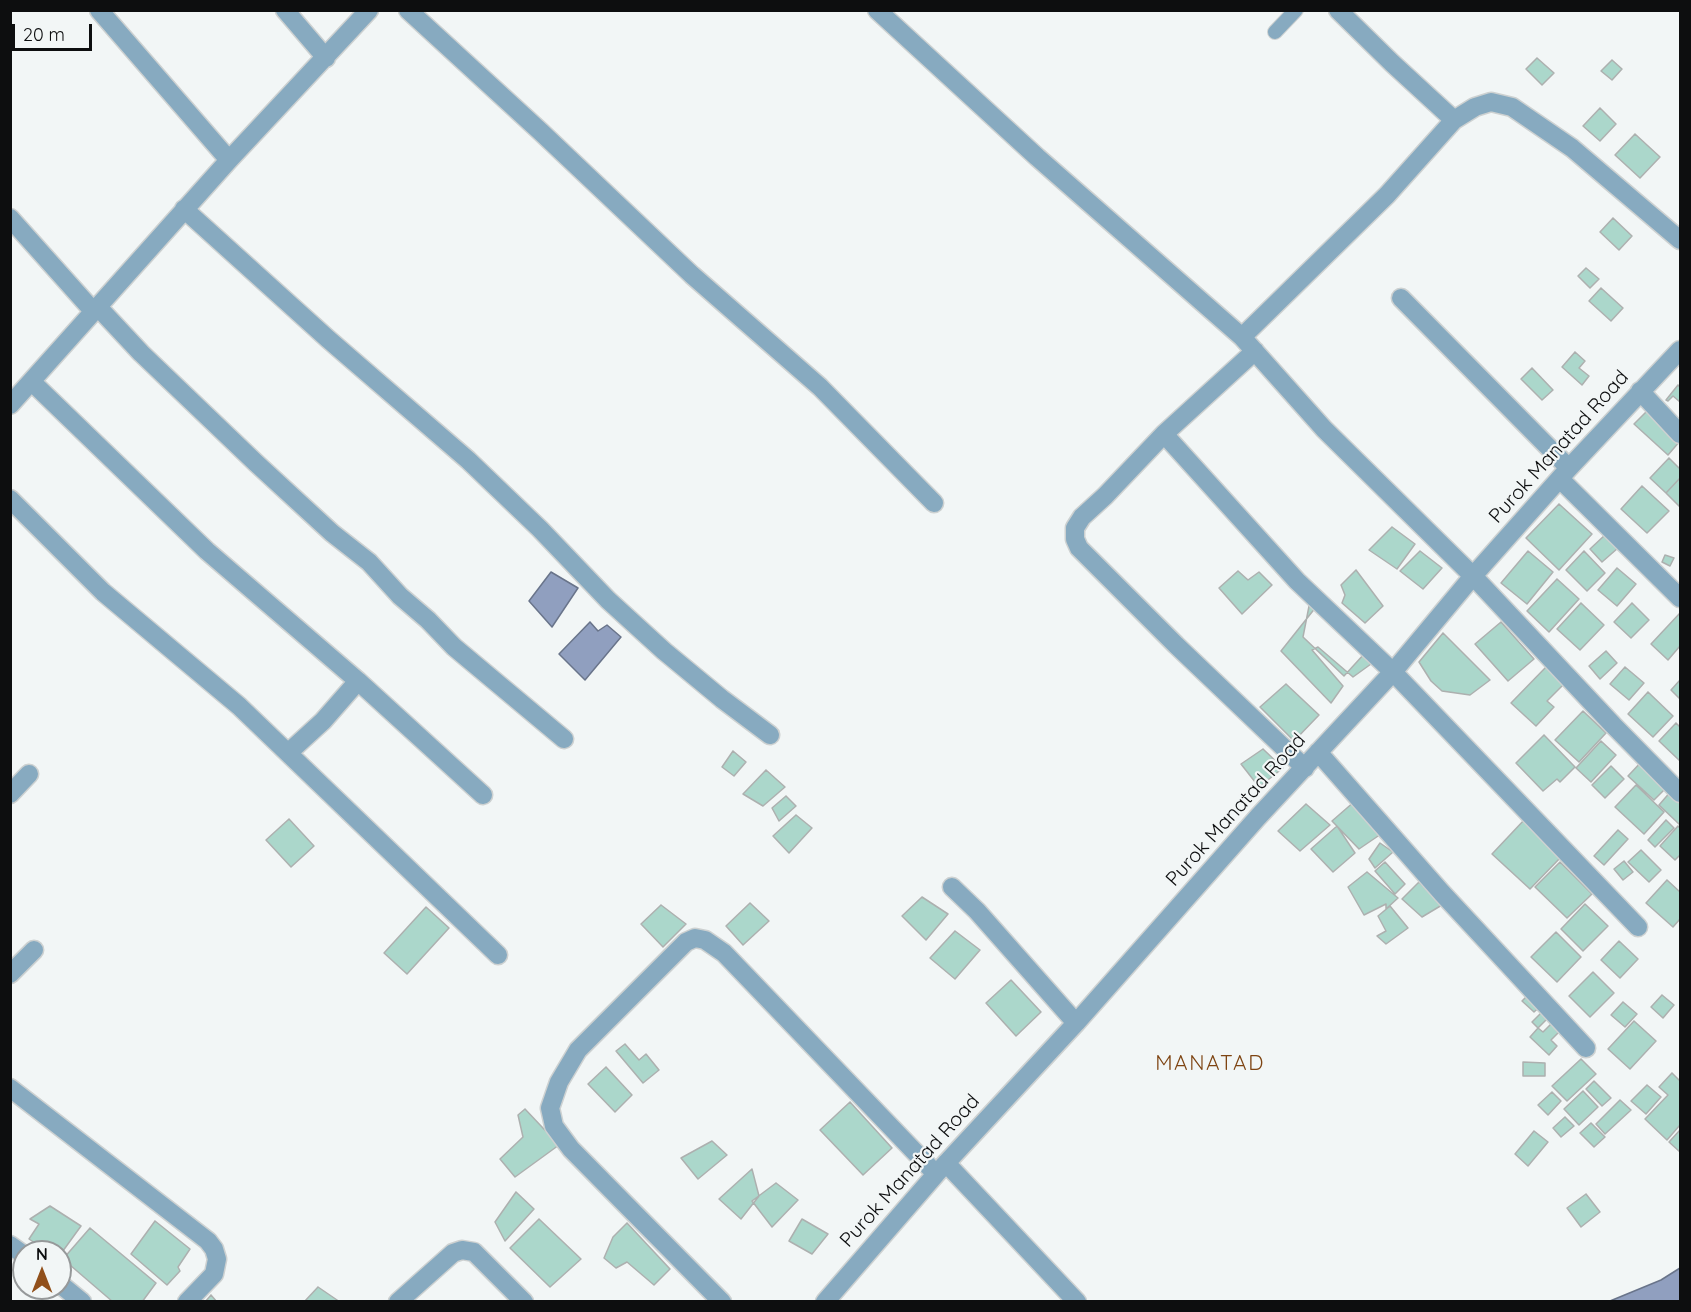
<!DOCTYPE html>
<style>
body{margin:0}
#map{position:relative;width:1691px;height:1312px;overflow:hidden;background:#f2f6f6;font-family:Quicksand,sans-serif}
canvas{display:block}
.frame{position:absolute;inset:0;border:12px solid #0d0e0f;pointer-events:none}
.north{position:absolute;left:12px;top:1240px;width:60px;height:60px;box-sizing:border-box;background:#f2f6f6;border:2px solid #96999a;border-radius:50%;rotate:0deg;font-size:16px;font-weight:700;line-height:24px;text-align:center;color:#0d0e0f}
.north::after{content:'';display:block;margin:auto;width:21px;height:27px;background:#91501b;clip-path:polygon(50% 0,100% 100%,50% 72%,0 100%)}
.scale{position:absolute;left:12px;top:24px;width:80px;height:27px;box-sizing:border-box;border:3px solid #0d0e0f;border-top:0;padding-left:8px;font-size:18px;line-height:21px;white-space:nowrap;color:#0d0e0f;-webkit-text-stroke:4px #f2f6f6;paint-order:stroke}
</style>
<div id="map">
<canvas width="1691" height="1312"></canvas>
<div class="frame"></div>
<div class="north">N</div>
<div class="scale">20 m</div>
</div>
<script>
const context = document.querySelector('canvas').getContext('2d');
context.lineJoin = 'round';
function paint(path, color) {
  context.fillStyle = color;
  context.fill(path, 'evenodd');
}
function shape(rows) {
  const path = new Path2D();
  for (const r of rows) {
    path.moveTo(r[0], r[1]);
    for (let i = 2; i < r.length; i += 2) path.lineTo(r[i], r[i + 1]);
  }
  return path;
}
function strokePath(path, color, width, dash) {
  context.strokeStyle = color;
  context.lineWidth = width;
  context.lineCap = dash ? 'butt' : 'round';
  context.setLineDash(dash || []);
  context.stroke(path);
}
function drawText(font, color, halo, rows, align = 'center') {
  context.font = font + ' Quicksand,sans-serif';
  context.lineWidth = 4.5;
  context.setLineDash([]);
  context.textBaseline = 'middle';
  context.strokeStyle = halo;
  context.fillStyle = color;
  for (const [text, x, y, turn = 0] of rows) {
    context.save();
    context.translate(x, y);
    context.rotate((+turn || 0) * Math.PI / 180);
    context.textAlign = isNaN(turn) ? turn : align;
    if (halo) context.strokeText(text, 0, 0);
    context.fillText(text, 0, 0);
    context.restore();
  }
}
const water = shape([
 [551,572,578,588,552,627,529,601,551,572],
 [590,622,598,631,607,625,621,637,585,680,559,654,590,622],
 [1680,1268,1680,1301,1610,1301,1661,1280,1680,1268]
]);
paint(water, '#909fbf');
strokePath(water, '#69748a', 1.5);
const building = shape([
 [1537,58,1554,73,1542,85,1526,69,1537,58],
 [1612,60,1622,69,1612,80,1601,71,1612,60],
 [1600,108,1616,124,1600,141,1583,126,1600,108],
 [1635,134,1660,157,1640,178,1615,155,1635,134],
 [1613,218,1632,236,1619,250,1600,232,1613,218],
 [1586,268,1599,279,1590,288,1578,276,1586,268],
 [1601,288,1623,308,1611,321,1589,301,1601,288],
 [1575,352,1585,361,1579,368,1589,376,1582,385,1562,367,1575,352],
 [1532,368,1553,390,1542,400,1521,379,1532,368],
 [1678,385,1680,387,1680,402,1673,396,1668,401,1666,400,1678,385],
 [1649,409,1680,441,1668,455,1634,424,1649,409],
 [1669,458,1680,469,1680,478,1666,493,1650,478,1669,458],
 [1680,478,1680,507,1666,493,1680,478],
 [1642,486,1669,511,1647,533,1621,509,1642,486],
 [1559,504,1592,534,1559,570,1526,538,1559,504],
 [1392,527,1415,544,1397,569,1369,550,1392,527],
 [1606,534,1618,548,1602,562,1590,549,1606,534],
 [1420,551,1442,568,1423,589,1400,571,1420,551],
 [1528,551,1553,572,1527,604,1501,583,1528,551],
 [1584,551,1605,573,1587,591,1566,570,1584,551],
 [1665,555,1674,558,1670,566,1662,562,1665,555],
 [1617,568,1636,584,1617,606,1598,590,1617,568],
 [1356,570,1383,606,1365,623,1342,603,1345,595,1341,585,1356,570],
 [1238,571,1248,580,1259,572,1272,585,1242,614,1219,588,1238,571],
 [1557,579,1579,599,1549,632,1527,611,1557,579],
 [1310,601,1365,653,1344,676,1303,637,1310,601],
 [1581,603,1604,625,1580,650,1557,629,1581,603],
 [1632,603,1649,620,1631,638,1614,622,1632,603],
 [1316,607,1371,664,1353,677,1318,647,1312,650,1343,686,1331,703,1281,651,1316,607],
 [1680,613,1680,646,1668,660,1651,644,1680,613],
 [1501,622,1534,659,1508,681,1475,644,1501,622],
 [1443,633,1490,680,1470,695,1442,691,1431,681,1419,662,1443,633],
 [1606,651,1617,663,1600,679,1589,666,1606,651],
 [1546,667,1564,684,1547,701,1554,707,1536,726,1511,703,1546,667],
 [1625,667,1644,683,1629,700,1610,684,1625,667],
 [1680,680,1680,699,1671,690,1680,680],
 [1286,684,1319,715,1294,741,1260,707,1286,684],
 [1648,692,1673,716,1653,737,1628,714,1648,692],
 [1583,711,1606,733,1579,762,1555,740,1583,711],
 [1676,723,1680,727,1680,761,1659,741,1676,723],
 [1544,735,1575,767,1560,782,1557,779,1543,791,1516,763,1544,735],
 [1601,741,1616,755,1591,782,1576,768,1601,741],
 [1263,749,1283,768,1259,787,1241,764,1263,749],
 [733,751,746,762,734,776,722,767,733,751],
 [1644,759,1670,784,1654,800,1628,776,1644,759],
 [1611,766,1624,779,1605,798,1592,785,1611,766],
 [766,770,785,787,763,806,743,794,766,770],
 [1636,785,1664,812,1644,834,1615,807,1636,785],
 [1672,790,1680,798,1680,825,1659,805,1672,790],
 [786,796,796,806,779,821,772,808,786,796],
 [1355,801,1384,832,1359,849,1332,821,1355,801],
 [1306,804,1330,825,1300,851,1278,831,1306,804],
 [796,815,812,828,789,853,773,836,796,815],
 [289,819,314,846,291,867,266,840,289,819],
 [1525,819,1563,855,1530,889,1492,854,1525,819],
 [1666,820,1674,828,1655,847,1648,840,1666,820],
 [1337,826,1355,853,1333,872,1311,849,1337,826],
 [1678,826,1680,828,1680,855,1675,860,1660,846,1678,826],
 [1618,830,1628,839,1604,865,1594,856,1618,830],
 [1380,843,1393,852,1375,868,1369,859,1380,843],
 [1641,850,1661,870,1649,882,1628,862,1641,850],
 [1624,861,1633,872,1623,880,1614,869,1624,861],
 [1385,862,1405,884,1395,894,1375,871,1385,862],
 [1560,862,1592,894,1567,918,1535,887,1560,862],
 [1367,872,1398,898,1386,909,1386,904,1364,915,1348,887,1367,872],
 [1667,880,1680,892,1680,919,1673,927,1646,903,1667,880],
 [1419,882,1442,905,1422,917,1402,899,1419,882],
 [922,897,948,914,926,940,902,916,922,897],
 [750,903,769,921,743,945,726,926,750,903],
 [1585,904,1608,926,1583,951,1561,929,1585,904],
 [661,905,686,924,663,947,641,924,661,905],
 [1390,906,1408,928,1386,944,1377,936,1386,931,1378,916,1390,906],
 [426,907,449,928,407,974,384,953,426,907],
 [955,931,980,950,955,979,930,958,955,931],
 [1556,932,1581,957,1557,982,1531,957,1556,932],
 [1619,941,1638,959,1620,978,1601,960,1619,941],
 [1593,972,1614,993,1590,1017,1569,996,1593,972],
 [1011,980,1041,1012,1016,1036,986,1003,1011,980],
 [1531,992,1543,1004,1534,1012,1522,1001,1531,992],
 [1662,995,1674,1005,1663,1018,1651,1007,1662,995],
 [1623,1002,1637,1014,1625,1027,1611,1015,1623,1002],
 [1545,1009,1551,1015,1538,1028,1532,1022,1545,1009],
 [1634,1021,1656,1041,1630,1069,1608,1049,1634,1021],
 [1552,1023,1560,1031,1551,1040,1557,1046,1549,1055,1530,1037,1538,1028,1543,1032,1552,1023],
 [625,1044,639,1060,646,1054,659,1070,643,1083,616,1051,625,1044],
 [1581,1059,1596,1074,1567,1101,1552,1086,1581,1059],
 [1523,1062,1545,1063,1545,1076,1523,1076,1523,1062],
 [606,1067,632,1095,615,1112,588,1084,606,1067],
 [1672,1073,1680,1081,1680,1125,1667,1140,1645,1119,1668,1095,1659,1087,1672,1073],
 [1594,1081,1611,1098,1602,1106,1586,1089,1594,1081],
 [1647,1085,1661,1097,1646,1114,1631,1101,1647,1085],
 [1583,1091,1598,1107,1579,1125,1564,1109,1583,1091],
 [1552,1092,1561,1101,1548,1115,1538,1105,1552,1092],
 [1620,1100,1631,1110,1605,1134,1596,1124,1620,1100],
 [850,1102,892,1148,863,1175,820,1130,850,1102],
 [525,1109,559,1145,515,1177,500,1159,523,1137,518,1115,525,1109],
 [1565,1117,1574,1126,1561,1137,1553,1128,1565,1117],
 [1591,1123,1605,1137,1594,1147,1580,1133,1591,1123],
 [1680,1130,1680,1152,1669,1142,1680,1130],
 [1534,1131,1548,1142,1528,1166,1515,1154,1534,1131],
 [712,1141,727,1155,698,1179,681,1158,712,1141],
 [752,1169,759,1196,741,1219,719,1199,752,1169],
 [776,1183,798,1200,772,1227,752,1201,776,1183],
 [516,1192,534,1209,505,1241,495,1222,516,1192],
 [1586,1194,1600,1212,1581,1227,1567,1208,1586,1194],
 [50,1206,81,1226,60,1255,60,1252,48,1252,29,1239,39,1224,30,1219,50,1206],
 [539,1219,581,1259,550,1287,510,1248,539,1219],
 [802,1219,828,1234,812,1254,789,1241,802,1219],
 [155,1221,190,1249,178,1267,180,1271,167,1285,131,1254,155,1221],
 [627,1223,670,1269,654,1285,627,1262,616,1268,604,1258,613,1237,627,1223],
 [90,1228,156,1283,142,1302,113,1302,63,1259,90,1228],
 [318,1287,340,1302,304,1302,318,1287],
 [211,1295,217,1302,205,1302,211,1295]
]);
paint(building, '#abd7cb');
strokePath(building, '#adb0af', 1.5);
const service = shape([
 [1275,32,1296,10]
]);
const minor = shape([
 [99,10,229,160],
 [285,10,326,58],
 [408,10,541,132,692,275,820,387,934,503],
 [877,10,1037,157,1242,337,1324,429,1473,576,1613,725,1680,793],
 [1338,10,1392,63,1454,120,1475,107,1491,102,1512,107,1572,148,1680,240],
 [184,209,328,339,468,460,540,529,608,600,664,651,722,699,770,735],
 [10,218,94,312],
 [1401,298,1569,468],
 [98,307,141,353,256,463,332,533,369,562,400,596,428,620,454,647,564,739],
 [1242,337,1387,195,1454,120],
 [1255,351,1164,434,1105,496,1082,517,1075,528,1075,539,1079,548,1176,645,1305,768],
 [32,382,207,551,358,681,323,721,288,753],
 [1640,391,1680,434],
 [10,405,229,160,369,10],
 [1164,434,1297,581,1393,672,1638,927],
 [1560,479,1680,598],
 [10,499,103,592,239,706,498,955],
 [358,681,483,795],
 [1318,752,1442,893,1586,1048],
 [10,794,29,774],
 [952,887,977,911,1076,1023],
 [10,974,34,950],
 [10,1088,208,1241,214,1249,217,1259,214,1274,187,1302],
 [946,1163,1077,1302],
 [10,1245,24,1255],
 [60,1284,82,1302],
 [398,1302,453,1253,462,1250,474,1252,524,1302],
 [722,1302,571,1149,554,1126,550,1108,559,1082,578,1050,686,942,695,938,705,940,724,953,936,1174],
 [825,1302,936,1174,1076,1023,1258,817,1393,672,1473,576,1569,468,1680,350]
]);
strokePath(service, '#cdd1d1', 16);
strokePath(minor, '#cdd1d1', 21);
strokePath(service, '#87aac0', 14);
strokePath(minor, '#87aac0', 18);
drawText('20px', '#0d0e0f', '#f2f6f6', [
 ["Purok Manatad Road",1559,447,-48],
 ["Purok Manatad Road",1236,810,-48],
 ["Purok Manatad Road",910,1171,-48]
]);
context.letterSpacing = '1.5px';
drawText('21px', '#7e4412', '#f2f6f6', [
 ["MANATAD",1210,1064]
]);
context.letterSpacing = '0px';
</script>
